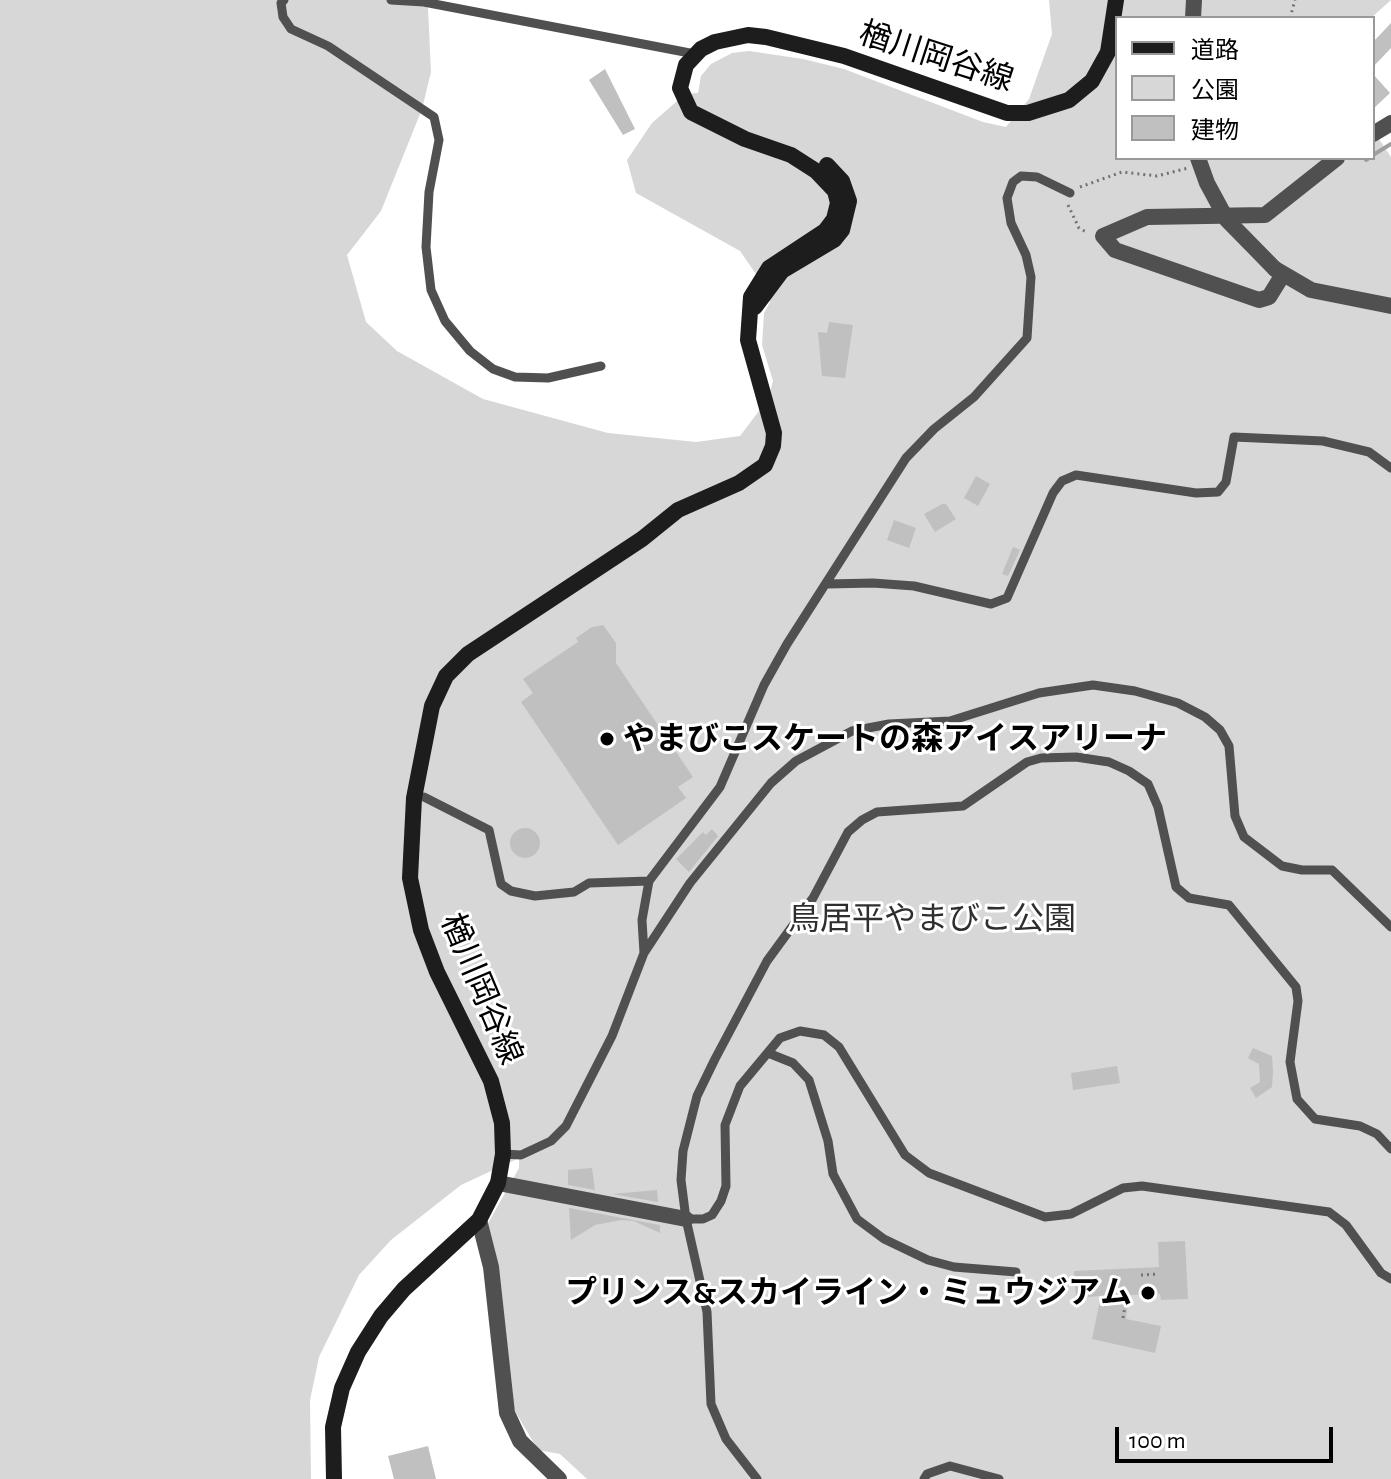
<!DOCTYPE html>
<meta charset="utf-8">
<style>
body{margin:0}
#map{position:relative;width:1391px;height:1479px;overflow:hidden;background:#fff;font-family:"Alegreya Sans","Noto Sans JP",sans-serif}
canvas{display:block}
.legend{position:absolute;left:1115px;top:16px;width:260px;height:144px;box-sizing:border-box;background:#fff;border:2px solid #999;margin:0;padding:10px 14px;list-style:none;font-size:24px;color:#000}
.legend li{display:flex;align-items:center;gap:16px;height:40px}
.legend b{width:40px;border:2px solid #999}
.scale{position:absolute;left:1115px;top:1427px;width:218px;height:36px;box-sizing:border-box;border:4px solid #000;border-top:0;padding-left:10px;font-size:24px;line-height:28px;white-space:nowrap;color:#000;-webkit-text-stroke:6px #fff;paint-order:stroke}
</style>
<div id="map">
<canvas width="1391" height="1479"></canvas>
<ul class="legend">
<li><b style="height:10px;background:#1d1d1d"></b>道路</li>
<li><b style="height:22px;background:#d7d7d7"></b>公園</li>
<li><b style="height:22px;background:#c0c0c0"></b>建物</li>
</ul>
<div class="scale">100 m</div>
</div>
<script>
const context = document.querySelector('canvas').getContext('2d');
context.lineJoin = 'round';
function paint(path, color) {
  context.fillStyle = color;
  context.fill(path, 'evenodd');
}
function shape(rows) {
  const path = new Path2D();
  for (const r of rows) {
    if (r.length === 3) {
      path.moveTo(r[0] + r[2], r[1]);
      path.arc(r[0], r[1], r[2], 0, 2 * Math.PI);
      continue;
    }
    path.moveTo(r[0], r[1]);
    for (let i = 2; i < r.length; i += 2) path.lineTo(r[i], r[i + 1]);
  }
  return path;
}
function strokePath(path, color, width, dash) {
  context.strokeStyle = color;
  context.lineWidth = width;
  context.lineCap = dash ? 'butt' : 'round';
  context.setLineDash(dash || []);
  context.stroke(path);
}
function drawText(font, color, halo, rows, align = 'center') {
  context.font = font + ' "Alegreya Sans","Noto Sans JP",sans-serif';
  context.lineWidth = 6;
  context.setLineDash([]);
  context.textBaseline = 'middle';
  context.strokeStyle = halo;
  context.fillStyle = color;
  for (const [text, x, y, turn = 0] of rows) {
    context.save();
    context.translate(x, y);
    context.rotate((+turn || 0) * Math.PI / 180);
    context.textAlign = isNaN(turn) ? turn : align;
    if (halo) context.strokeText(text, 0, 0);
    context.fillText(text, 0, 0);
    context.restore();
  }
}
paint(shape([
 [0,0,424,0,428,8,431,72,422,109,381,211,347,255,366,322,397,351,483,399,608,433,696,442,740,436,768,399,773,381,762,345,764,313,770,302,767,290,740,251,636,193,627,160,652,123,685,94,698,93,701,76,711,64,732,53,749,51,803,59,844,69,983,122,1006,127,1029,99,1052,34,1049,0,1391,0,1371,18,1117,18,1117,158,1373,158,1373,130,1391,157,1391,1479,587,1479,560,1454,538,1450,512,1406,486,1227,519,1168,519,1158,461,1185,391,1240,359,1275,319,1357,310,1400,311,1479,0,1479]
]), '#d7d7d7');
strokePath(shape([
 [1373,155,1391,144],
 [1366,160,1369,158]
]), '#9e9e9e', 4);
paint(shape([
 [1391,23,1391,48,1373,67,1373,42],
 [605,69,635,129,623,135,589,80],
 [1373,74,1390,93,1373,109],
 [829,322,853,325,845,378,822,376,818,332,827,333],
 [976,476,990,484,978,506,964,498],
 [942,504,946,504,956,519,935,532,924,514],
 [894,520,916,528,909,548,887,540],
 [1013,547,1020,550,1008,576,1002,574],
 [603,625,616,643,616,663,693,777,678,787,686,798,618,845,521,702,533,693,523,679,578,642,576,638,592,627],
 [525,843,15],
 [712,829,718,836,689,872,676,859,703,832,706,835],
 [1253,1048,1272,1056,1273,1072,1272,1087,1256,1098,1250,1088,1260,1082,1259,1064,1248,1058],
 [1117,1066,1120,1083,1073,1090,1071,1073],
 [592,1168,595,1190,568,1185,568,1170],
 [657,1190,658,1202,612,1194],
 [569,1208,660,1225,660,1233,634,1221,621,1220,595,1225,571,1240],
 [1185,1241,1188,1299,1161,1300,1160,1294,1129,1295,1126,1319,1161,1326,1155,1353,1092,1339,1101,1296,1076,1298,1074,1271,1159,1267,1158,1242],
 [428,1446,436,1479,394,1479,388,1456]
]), '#c0c0c0');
strokePath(shape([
 [1290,18,1295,0],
 [1080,187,1122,172,1157,176,1188,168],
 [1068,205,1079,228,1088,233],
 [1141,1275,1159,1274],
 [1123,1318,1127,1295]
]), '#727272', 3, [2, 4]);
strokePath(shape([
 [284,0,281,3,283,17,291,29,328,46,434,117,439,140,429,192,426,247,431,290,445,321,470,351,493,369,515,377,548,378,601,366],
 [391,0,424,2,695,54],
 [828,584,873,583,914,586,991,604,1007,598,1053,493,1062,481,1076,475,1196,493,1218,492,1226,482,1234,437,1323,441,1369,452,1391,468],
 [424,797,489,830,501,884,511,891,535,896,574,892,589,883,649,881],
 [644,953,642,920,649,881,720,787,764,685,787,644,906,458,934,429,974,397,1027,338,1031,277,1026,255,1011,223,1007,198,1013,182,1021,176,1037,177,1070,193],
 [768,1053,793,1063,809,1080,828,1141,833,1174,857,1219,884,1239,928,1260,954,1267,1016,1272],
 [503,1154,521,1155,551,1141,566,1126,612,1036,644,953,690,883,771,783,796,761,852,731,889,724,950,721,1039,693,1093,685,1135,691,1178,703,1205,717,1220,730,1229,746,1235,816,1244,837,1282,866,1302,870,1332,870,1391,927],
 [686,1219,703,1219,712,1215,721,1201,726,1186,725,1125,740,1086,780,1038,800,1031,824,1035,839,1047,905,1155,929,1173,1045,1217,1071,1214,1123,1188,1142,1186,1329,1212,1346,1225,1381,1273,1391,1279],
 [757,1479,726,1439,711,1404,707,1312,686,1219,681,1180,683,1151,697,1096,715,1059,767,961,813,898,848,832,862,820,877,812,963,806,1027,762,1041,758,1076,757,1109,762,1129,771,1148,784,1158,807,1176,887,1189,898,1229,905,1296,987,1298,1001,1290,1062,1297,1099,1315,1119,1360,1126,1377,1134,1391,1149],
 [924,1479,927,1474,950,1466,999,1479]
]), '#505050', 9);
strokePath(shape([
 [1373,134,1391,123],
 [1282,276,1269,297,1259,300,1115,250,1103,236,1147,217,1265,215,1337,158],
 [498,1183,686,1219]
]), '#505050', 16);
strokePath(shape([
 [1193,18,1194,0],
 [1275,269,1311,290,1391,306],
 [479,1220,491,1267,507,1413,520,1441,559,1479]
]), '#505050', 16);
strokePath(shape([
 [755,307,782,271,834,240,842,230,849,201,842,181,827,165],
 [334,1479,333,1427,342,1388,358,1352,381,1316,404,1289,479,1220,498,1183,503,1154,502,1123,491,1081,437,972,421,930,410,878,414,798,432,706,446,676,468,654,642,539,678,510,739,483,765,465,773,446,774,433,748,340,751,297,769,268,825,231,834,219,838,203,835,191,816,171,791,155,745,139,691,112,680,88,686,65,701,49,715,42,748,35,766,37,844,56,1007,113,1028,113,1069,100,1092,81,1108,52,1116,0]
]), '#1d1d1d', 16);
strokePath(shape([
 [1198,158,1207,183,1227,220,1275,269]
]), '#505050', 16);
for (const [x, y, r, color] of [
 [607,739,8,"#000"],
 [1148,1293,8,"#000"]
]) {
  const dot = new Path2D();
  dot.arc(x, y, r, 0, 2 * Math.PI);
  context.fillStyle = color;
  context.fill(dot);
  strokePath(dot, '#fff', 3);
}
drawText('32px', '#000', '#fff', [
 ["楢川岡谷線",936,57,18],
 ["楢川岡谷線",481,989,67]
]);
drawText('bold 32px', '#000', '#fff', [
 ["やまびこスケートの森アイスアリーナ",623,739],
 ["プリンス&スカイライン・ミュウジアム",1132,1293,"right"]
], 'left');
drawText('32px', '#2e2e2e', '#fff', [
 ["鳥居平やまびこ公園",932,919]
]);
</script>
